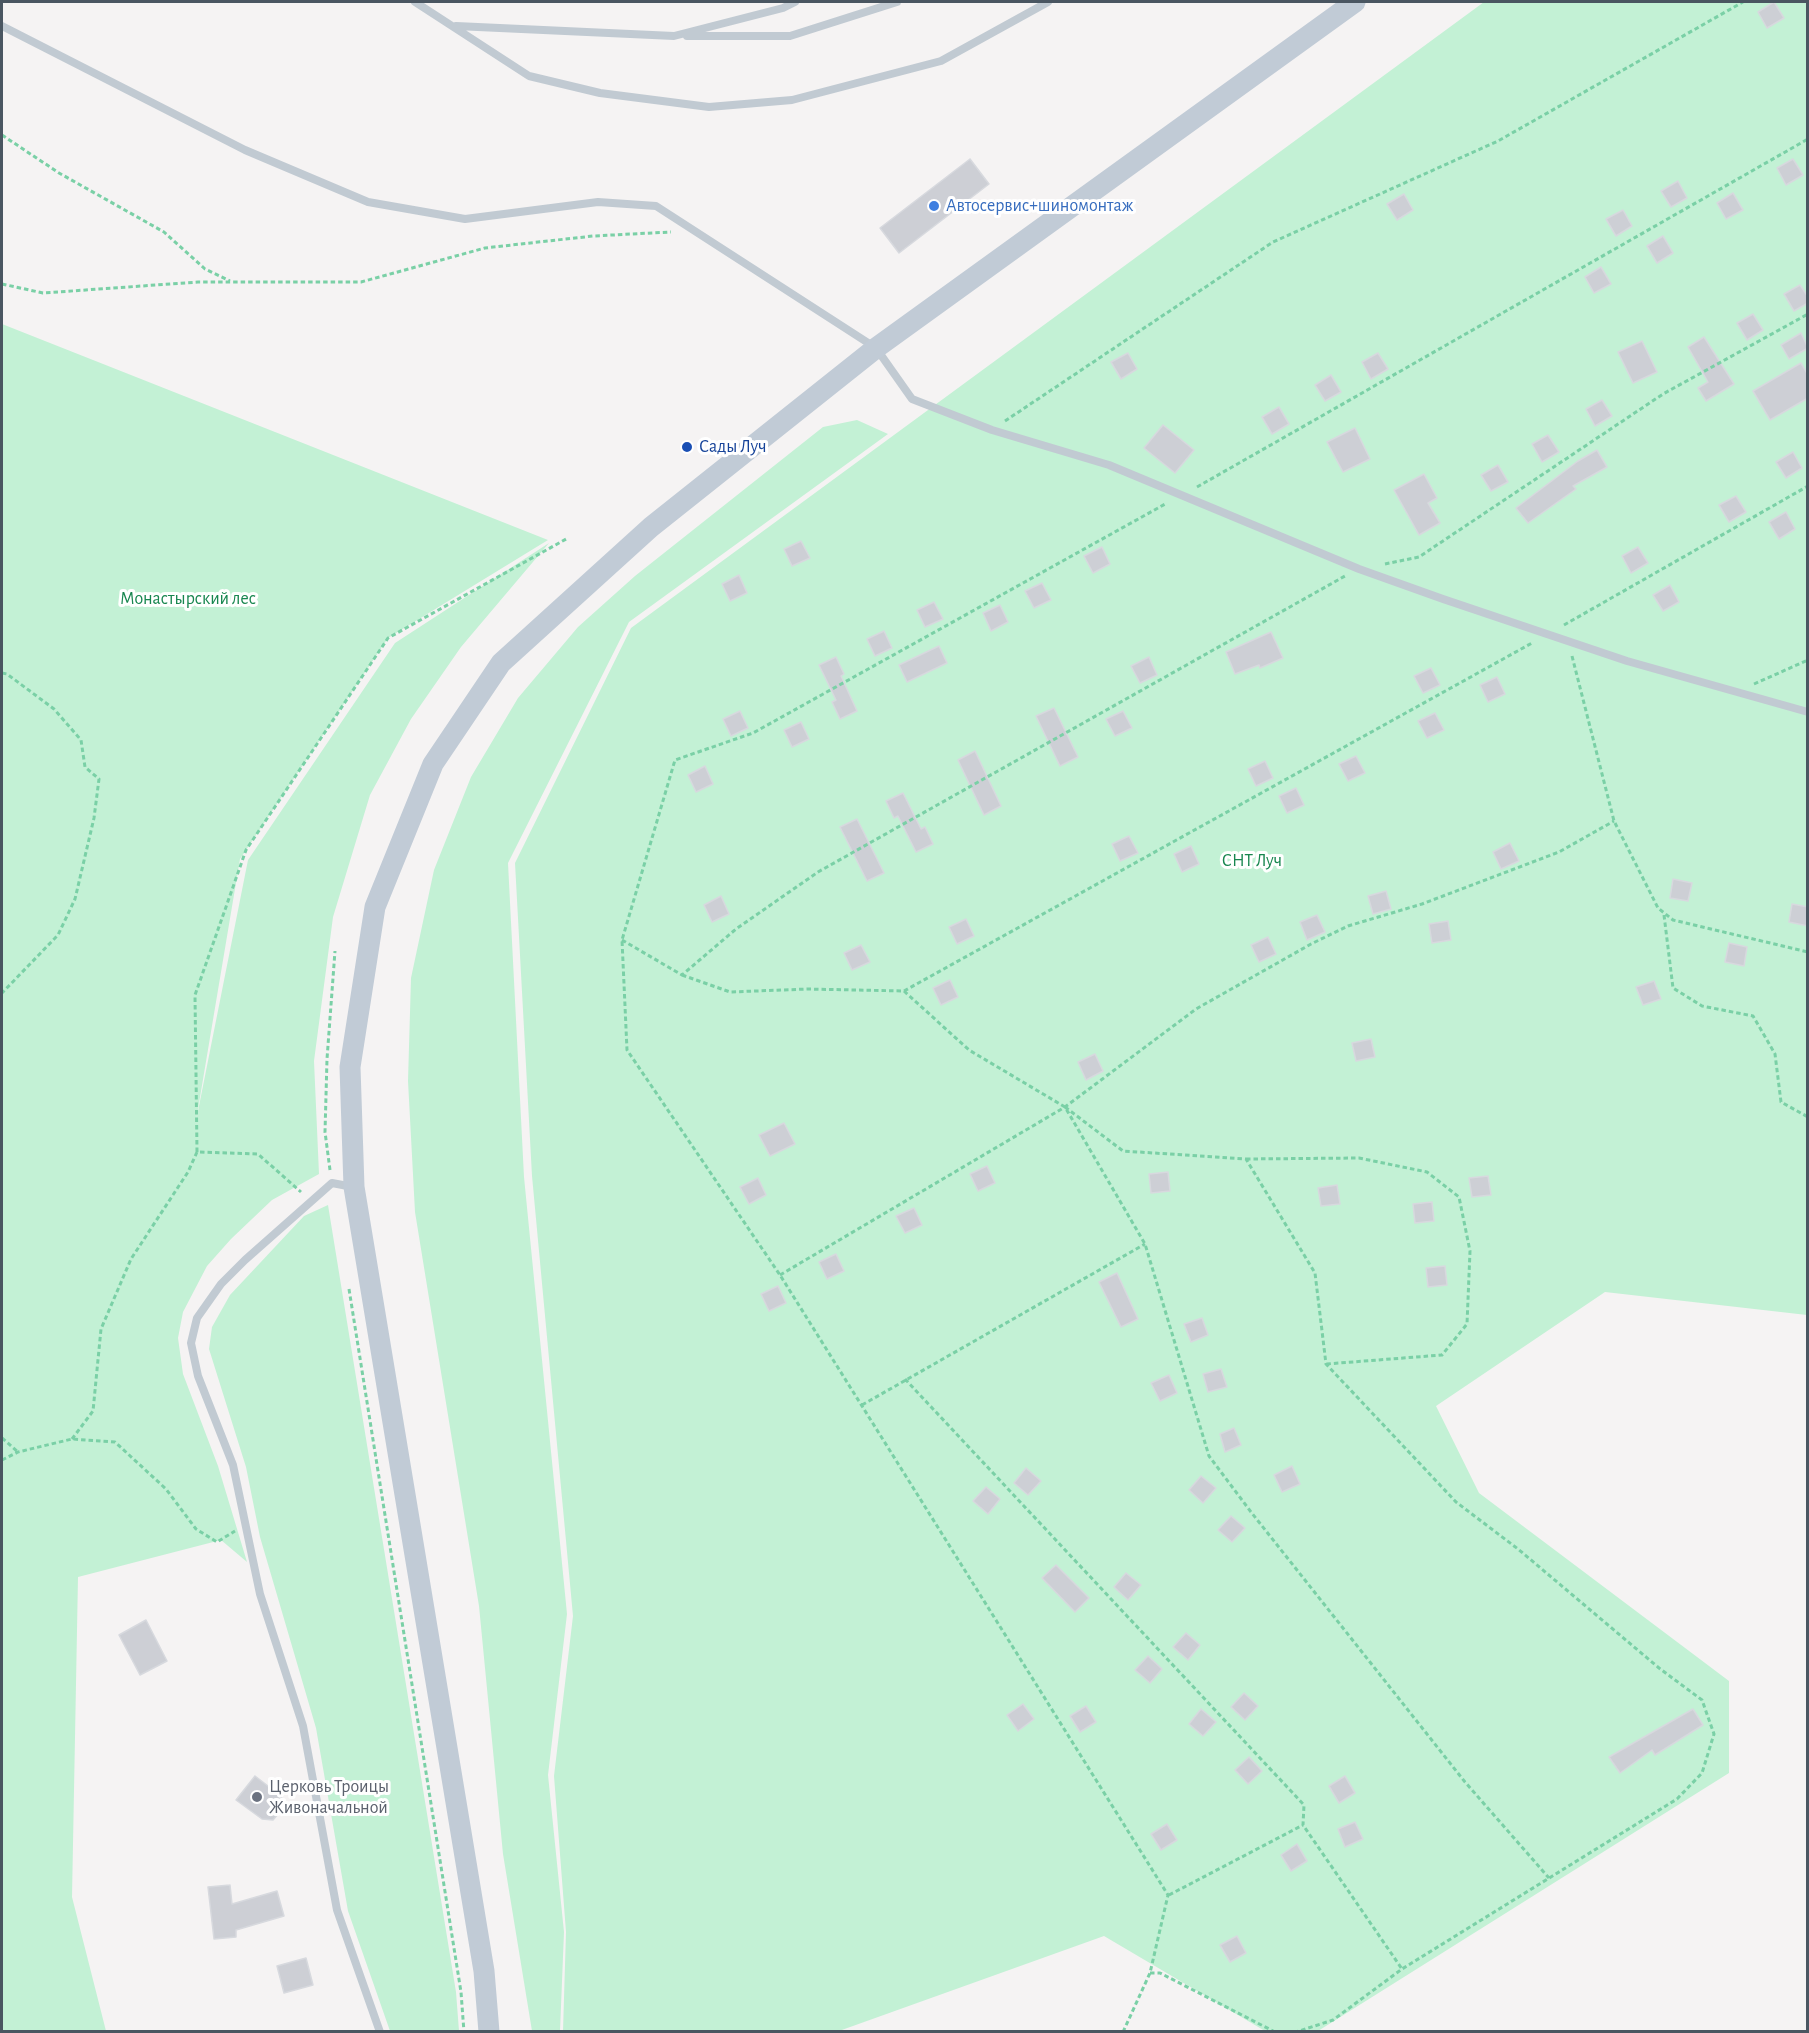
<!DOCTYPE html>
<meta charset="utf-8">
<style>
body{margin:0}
#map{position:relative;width:1809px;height:2033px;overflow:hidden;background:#f5f3f3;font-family:"Alegreya Sans",sans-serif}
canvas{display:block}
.frame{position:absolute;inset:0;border:3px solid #4a5661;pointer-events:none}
</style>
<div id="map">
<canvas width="1809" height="2033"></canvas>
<div class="frame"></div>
</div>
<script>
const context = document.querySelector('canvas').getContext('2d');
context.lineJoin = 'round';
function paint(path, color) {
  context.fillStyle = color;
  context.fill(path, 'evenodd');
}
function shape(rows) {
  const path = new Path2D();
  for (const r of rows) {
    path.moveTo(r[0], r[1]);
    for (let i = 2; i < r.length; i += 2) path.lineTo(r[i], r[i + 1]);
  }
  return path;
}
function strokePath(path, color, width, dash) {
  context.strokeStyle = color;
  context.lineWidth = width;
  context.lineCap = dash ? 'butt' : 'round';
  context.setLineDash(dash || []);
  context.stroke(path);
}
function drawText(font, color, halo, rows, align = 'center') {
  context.font = font + ' "Alegreya Sans",sans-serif';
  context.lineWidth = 6;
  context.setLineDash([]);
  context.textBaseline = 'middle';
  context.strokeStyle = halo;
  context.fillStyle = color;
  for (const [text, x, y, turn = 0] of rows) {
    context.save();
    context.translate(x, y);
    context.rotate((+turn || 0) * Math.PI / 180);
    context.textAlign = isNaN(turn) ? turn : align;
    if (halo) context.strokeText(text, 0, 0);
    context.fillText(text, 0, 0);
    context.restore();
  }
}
paint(shape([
 [1484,2,1807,2,1807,1315,1605,1292,1436,1406,1479,1493,1729,1681,1729,1773,1318,2031,1265,2031,1104,1936,839,2031,563,2031,566,1932,554,1776,573,1616,532,1176,515,863,631,628],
 [2,324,548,540,388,638,240,859,196,1121,248,860,395,643,549,543,461,647,411,719,370,795,333,917,314,1061,319,1174,272,1200,231,1239,207,1266,183,1312,178,1338,183,1374,218,1466,247,1562,221,1540,78,1577,72,1897,106,2031,2,2031],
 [857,420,888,434,629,622,508,863,524,1177,567,1614,548,1775,564,1932,560,2031,532,2031,503,1854,479,1606,415,1212,408,1081,411,978,434,870,471,777,518,698,578,627,635,576,823,427],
 [328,1205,456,1992,459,2031,390,2031,348,1911,316,1728,260,1537,246,1467,209,1349,212,1327,230,1295,304,1216]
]), '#c3f1d5');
const building = shape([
 [1774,2,1784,18,1767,28,1758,12,1774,2],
 [970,159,989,184,899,253,880,228,970,159],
 [1793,159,1803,175,1786,185,1777,168,1793,159],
 [1678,181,1687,198,1671,207,1661,191,1678,181],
 [1733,193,1743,210,1726,219,1717,203,1733,193],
 [1404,194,1413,210,1397,220,1387,204,1404,194],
 [1623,210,1632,226,1616,236,1606,219,1623,210],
 [1663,236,1673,253,1657,263,1647,246,1663,236],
 [1601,267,1611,284,1594,293,1585,277,1601,267],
 [1800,285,1808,297,1808,303,1794,311,1784,294,1800,285],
 [1753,314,1763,330,1747,340,1737,323,1753,314],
 [1801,333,1808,348,1789,359,1781,345,1801,333],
 [1704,337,1734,384,1706,401,1698,388,1708,382,1688,347,1704,337],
 [1642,341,1657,372,1633,383,1618,352,1642,341],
 [1128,353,1137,369,1121,379,1111,362,1128,353],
 [1378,353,1388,369,1371,379,1362,362,1378,353],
 [1801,363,1808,375,1808,398,1770,420,1753,391,1801,363],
 [1331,375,1341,392,1325,401,1315,385,1331,375],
 [1602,400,1612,416,1595,426,1586,409,1602,400],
 [1279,407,1289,424,1272,434,1262,417,1279,407],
 [1163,425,1194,450,1175,473,1144,448,1163,425],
 [1355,428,1370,459,1343,472,1327,442,1355,428],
 [1548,435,1559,452,1542,462,1532,444,1548,435],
 [1597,450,1607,467,1573,486,1576,489,1528,523,1516,508,1578,461,1597,450],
 [1793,452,1802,468,1786,478,1776,462,1793,452],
 [1498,465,1508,482,1491,491,1481,475,1498,465],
 [1424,474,1437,498,1428,503,1440,523,1419,535,1394,490,1424,474],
 [1736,496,1746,512,1729,522,1719,505,1736,496],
 [1786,512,1795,529,1779,539,1769,522,1786,512],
 [801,541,810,558,792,566,784,549,801,541],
 [1102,547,1110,564,1093,573,1084,556,1102,547],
 [1638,547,1648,563,1631,573,1622,556,1638,547],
 [739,575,747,593,730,601,722,584,739,575],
 [1042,583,1051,600,1034,608,1025,591,1042,583],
 [1670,585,1679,602,1663,611,1653,595,1670,585],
 [934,602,943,619,925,627,917,610,934,602],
 [1000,605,1008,622,991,631,983,613,1000,605],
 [884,631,892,648,875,656,867,639,884,631],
 [1271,632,1283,658,1260,668,1259,665,1235,674,1226,652,1271,632],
 [939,646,947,663,907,682,899,665,939,646],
 [836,657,844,674,841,676,857,711,840,719,832,702,836,700,819,665,836,657],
 [1149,657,1157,675,1140,683,1131,666,1149,657],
 [1431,668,1440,685,1423,693,1414,676,1431,668],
 [1497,677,1505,694,1488,702,1480,685,1497,677],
 [1054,708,1078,757,1060,766,1036,716,1054,708],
 [740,711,748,728,731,736,723,719,740,711],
 [1123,711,1132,728,1115,736,1106,719,1123,711],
 [1435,713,1444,730,1427,738,1418,721,1435,713],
 [801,722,809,739,792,747,784,730,801,722],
 [975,751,1001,806,984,815,958,760,975,751],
 [1356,756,1365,773,1348,781,1339,764,1356,756],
 [1265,761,1273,778,1256,786,1248,769,1265,761],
 [705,766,713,784,696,792,688,775,705,766],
 [1296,788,1304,805,1287,813,1279,796,1296,788],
 [903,793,921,829,925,827,933,844,916,852,898,816,894,818,886,801,903,793],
 [857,819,884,873,867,881,840,827,857,819],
 [1129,836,1138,853,1120,861,1112,844,1129,836],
 [1510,843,1519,861,1501,869,1493,852,1510,843],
 [1191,846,1199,864,1182,872,1174,854,1191,846],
 [1673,879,1692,883,1688,901,1670,898,1673,879],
 [1386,891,1391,909,1373,914,1368,896,1386,891],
 [721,896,729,914,712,922,704,905,721,896],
 [1792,904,1808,907,1808,926,1789,922,1792,904],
 [1317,915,1325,932,1307,940,1300,922,1317,915],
 [966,919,974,936,957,944,949,927,966,919],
 [1448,921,1451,940,1432,943,1429,924,1448,921],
 [1268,937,1276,954,1259,962,1251,945,1268,937],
 [1729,943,1747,947,1744,966,1725,962,1729,943],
 [861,945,870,962,852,970,844,953,861,945],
 [950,980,958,997,941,1005,933,988,950,980],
 [1654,981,1661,999,1643,1005,1636,987,1654,981],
 [1371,1039,1375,1057,1356,1061,1352,1043,1371,1039],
 [1095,1054,1103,1071,1086,1080,1078,1062,1095,1054],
 [784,1123,795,1144,770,1156,759,1135,784,1123],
 [987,1166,995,1183,978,1191,970,1174,987,1166],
 [1168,1172,1170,1191,1151,1193,1149,1174,1168,1172],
 [1488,1176,1491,1195,1472,1197,1469,1178,1488,1176],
 [758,1178,766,1195,749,1204,740,1187,758,1178],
 [1337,1185,1340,1204,1321,1206,1318,1188,1337,1185],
 [1432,1202,1434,1221,1415,1223,1413,1204,1432,1202],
 [914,1208,922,1225,905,1233,896,1216,914,1208],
 [836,1254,844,1271,827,1279,819,1262,836,1254],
 [1445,1266,1447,1285,1428,1287,1426,1268,1445,1266],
 [1117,1273,1138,1319,1121,1327,1099,1282,1117,1273],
 [778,1286,786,1303,769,1311,761,1294,778,1286],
 [1202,1318,1208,1335,1191,1342,1184,1324,1202,1318],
 [1221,1369,1227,1387,1208,1392,1203,1374,1221,1369],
 [1169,1375,1177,1393,1160,1401,1151,1383,1169,1375],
 [1234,1428,1241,1445,1225,1452,1220,1434,1234,1428],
 [1292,1466,1300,1484,1282,1492,1274,1475,1292,1466],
 [1026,1468,1041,1481,1028,1495,1014,1483,1026,1468],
 [1201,1476,1216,1488,1203,1503,1189,1490,1201,1476],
 [986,1487,1000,1499,988,1514,973,1501,986,1487],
 [1231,1516,1245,1528,1232,1542,1218,1530,1231,1516],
 [1056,1565,1089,1598,1075,1612,1042,1578,1056,1565],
 [1126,1573,1141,1585,1128,1600,1114,1587,1126,1573],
 [146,1620,167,1661,140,1675,119,1635,146,1620],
 [1186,1633,1200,1645,1188,1660,1173,1647,1186,1633],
 [1148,1656,1162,1669,1150,1683,1135,1670,1148,1656],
 [1244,1693,1258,1706,1245,1720,1231,1707,1244,1693],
 [1023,1704,1034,1719,1018,1731,1007,1715,1023,1704],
 [1086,1706,1096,1722,1080,1732,1070,1716,1086,1706],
 [1201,1709,1216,1722,1203,1736,1189,1724,1201,1709],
 [1693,1709,1703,1725,1655,1755,1652,1750,1620,1773,1609,1757,1693,1709],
 [1249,1757,1262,1771,1248,1784,1235,1770,1249,1757],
 [255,1776,281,1796,284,1807,273,1820,262,1819,236,1800,255,1776],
 [1345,1776,1355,1793,1339,1803,1329,1786,1345,1776],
 [1355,1822,1363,1839,1345,1847,1338,1829,1355,1822],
 [1167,1824,1177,1840,1161,1850,1151,1834,1167,1824],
 [1297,1844,1307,1861,1291,1871,1281,1855,1297,1844],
 [230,1885,232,1904,277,1891,284,1916,236,1930,236,1937,214,1939,208,1887,230,1885],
 [1237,1936,1246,1953,1230,1962,1220,1945,1237,1936],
 [306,1958,313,1985,284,1993,277,1966,306,1958]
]);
paint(building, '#cdcfd5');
strokePath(building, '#d7d9de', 1.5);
strokePath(shape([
 [2,135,59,173,164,232,205,269,230,281],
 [2,284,43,293,198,282,361,282,485,248,593,236,671,232],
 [1005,421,1273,242,1498,141,1743,2],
 [1197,487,1808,139],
 [1385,564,1419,557,1663,394,1808,314],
 [1564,625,1808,486],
 [1572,656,1614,821,1658,908,1673,920,1808,952],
 [2,673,7,674,54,709,81,740,85,767,99,779,94,818,75,899,58,935,2,993],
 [1754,684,1808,660],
 [1664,915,1673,988,1702,1006,1753,1016,1775,1054,1781,1102,1808,1117],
 [622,940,682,975,736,929,818,872,1345,576],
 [682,975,730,992,808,989,904,991,1532,643],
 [904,991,969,1050,1065,1107,1145,1244,1209,1456,1251,1512,1465,1782,1549,1878],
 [1065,1107,1123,1151,1246,1159,1315,1273,1326,1364,1456,1502,1518,1549,1659,1668,1702,1700,1714,1734,1702,1773,1677,1799,1402,1969,1333,2020,1296,2032],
 [197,1152,195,995,246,850,388,638,568,538],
 [1246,1159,1359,1158,1427,1172,1459,1197,1470,1251,1467,1324,1442,1355,1326,1364],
 [330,1170,325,1132,327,1059,335,951],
 [780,1275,1065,1107,1196,1009,1311,944,1348,926,1422,904,1559,852,1614,821],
 [349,1289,461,1992,464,2032],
 [905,1379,1304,1805,1303,1825,1402,1969],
 [862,1405,1145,1244],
 [2,1438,18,1452],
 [72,1439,93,1411,101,1329,131,1259,188,1172,197,1152,258,1154,301,1192],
 [2,1460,18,1452,72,1439,115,1442,166,1489,196,1529,217,1542,235,1531],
 [1169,1895,1303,1825],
 [1150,1973,1160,1973,1275,2032],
 [1123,2032,1150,1973,1168,1895,780,1275,627,1050,622,940,675,760,753,733,1167,503]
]), '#7ad0a6', 3, [4.5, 3]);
strokePath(shape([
 [415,2,529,76,600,93,709,107,792,100,941,61,1048,2],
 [2,26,245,150,368,202,465,219,598,202,656,206,876,348,912,399,992,430,1109,465,1359,569,1443,599,1627,661,1808,712],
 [456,26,674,36,783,8,795,2],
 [687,36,790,36,897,2],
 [353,1187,332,1183,245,1260,221,1284,197,1318,191,1343,198,1376,233,1465,260,1594,303,1726,337,1910,380,2032]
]), '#c1cad2', 8);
strokePath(shape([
 [489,2032,484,1971,354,1187,350,1067,375,907,433,764,501,663,651,527,876,348,1355,2]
]), '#c1cbd6', 21);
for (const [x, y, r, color] of [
 [934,206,6,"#3f7fe0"],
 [687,447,6,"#1a4fb4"],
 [257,1797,6,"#6b7280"]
]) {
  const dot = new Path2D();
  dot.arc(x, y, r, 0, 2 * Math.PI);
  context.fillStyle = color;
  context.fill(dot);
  strokePath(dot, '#fff', 2);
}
drawText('18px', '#366cbe', '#fff', [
 ["Автосервис+шиномонтаж",946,206]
], 'left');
drawText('18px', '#164399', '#fff', [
 ["Сады Луч",699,447]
], 'left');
drawText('18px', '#17864f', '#fff', [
 ["Монастырский лес",188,599],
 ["СНТ Луч",1252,861]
]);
drawText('18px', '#5b616d', '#fff', [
 ["Церковь Троицы",269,1787],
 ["Живоначальной",269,1808]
], 'left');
</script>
